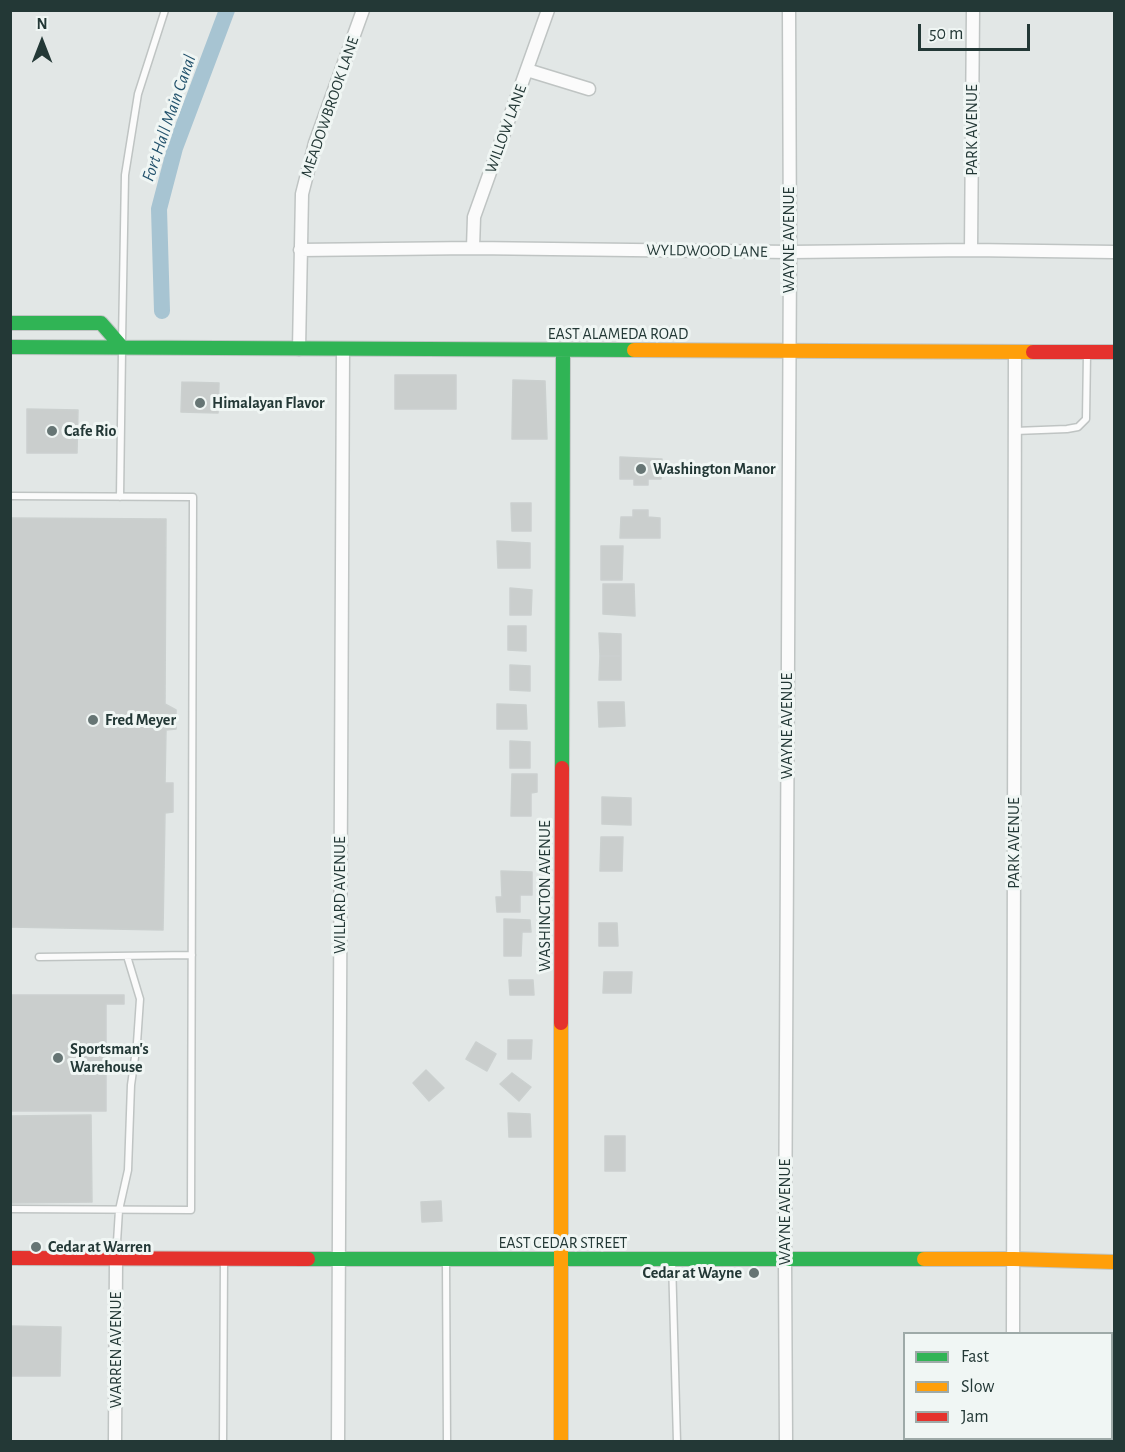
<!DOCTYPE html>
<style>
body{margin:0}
#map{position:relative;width:1125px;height:1452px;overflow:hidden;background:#e2e7e6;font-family:"Alegreya Sans",sans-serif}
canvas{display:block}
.frame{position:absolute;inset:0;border:12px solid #233836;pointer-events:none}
.legend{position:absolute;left:903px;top:1332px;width:210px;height:108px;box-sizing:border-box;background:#f0f6f4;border:2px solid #9eaaa8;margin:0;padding:8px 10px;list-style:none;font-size:18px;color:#233836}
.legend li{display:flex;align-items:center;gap:12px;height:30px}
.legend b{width:30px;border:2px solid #9eaaa8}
.north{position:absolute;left:12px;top:12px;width:60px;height:60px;-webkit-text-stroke:4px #f0f6f4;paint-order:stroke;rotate:0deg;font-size:16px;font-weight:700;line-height:24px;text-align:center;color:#233836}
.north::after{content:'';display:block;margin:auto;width:21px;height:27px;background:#233836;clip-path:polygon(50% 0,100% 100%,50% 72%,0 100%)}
.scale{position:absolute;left:918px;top:24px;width:112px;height:27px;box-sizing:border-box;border:3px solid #233836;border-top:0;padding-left:8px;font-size:18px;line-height:21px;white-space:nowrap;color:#233836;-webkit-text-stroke:4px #f0f6f4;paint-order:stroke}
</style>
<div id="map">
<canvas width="1125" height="1452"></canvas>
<div class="frame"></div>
<ul class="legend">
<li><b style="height:8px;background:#30b455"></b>Fast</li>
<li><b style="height:8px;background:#ff9f0a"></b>Slow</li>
<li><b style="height:8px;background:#e5322d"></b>Jam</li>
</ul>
<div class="north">N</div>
<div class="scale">50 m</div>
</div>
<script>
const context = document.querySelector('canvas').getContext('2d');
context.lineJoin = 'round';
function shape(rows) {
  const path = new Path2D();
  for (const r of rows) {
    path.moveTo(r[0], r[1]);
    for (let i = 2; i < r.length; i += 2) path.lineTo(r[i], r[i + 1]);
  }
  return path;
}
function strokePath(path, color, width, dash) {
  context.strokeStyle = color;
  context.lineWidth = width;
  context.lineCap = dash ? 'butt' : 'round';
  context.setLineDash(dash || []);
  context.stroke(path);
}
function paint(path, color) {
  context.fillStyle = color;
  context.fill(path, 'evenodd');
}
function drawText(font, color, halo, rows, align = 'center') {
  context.font = font + ' "Alegreya Sans",sans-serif';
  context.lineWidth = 6;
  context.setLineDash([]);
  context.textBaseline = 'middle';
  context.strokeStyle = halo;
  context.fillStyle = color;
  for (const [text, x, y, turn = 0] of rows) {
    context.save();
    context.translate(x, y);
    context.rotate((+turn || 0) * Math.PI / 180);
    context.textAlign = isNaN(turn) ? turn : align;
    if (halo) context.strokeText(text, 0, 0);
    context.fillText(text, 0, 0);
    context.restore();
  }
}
strokePath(shape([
 [162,311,159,209,175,148,227,10]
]), '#a7c4d2', 16);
const building = shape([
 [395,375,456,375,456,409,395,409,395,375],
 [513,380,545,381,547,439,512,439,513,380],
 [182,382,219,383,218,413,181,412,182,382],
 [27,409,78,410,77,453,27,453,27,409],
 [620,457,662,459,661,479,648,479,648,485,634,485,634,479,620,479,620,457],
 [511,503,531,503,531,531,512,531,511,503],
 [633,510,648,510,648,517,660,518,660,538,620,538,621,517,633,517,633,510],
 [10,518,166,519,165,704,176,710,176,729,166,730,165,783,173,783,173,812,165,813,163,930,10,927,10,518],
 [497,541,530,543,530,568,498,568,497,541],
 [601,546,623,546,622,580,601,580,601,546],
 [603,584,634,584,635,616,603,614,603,584],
 [510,588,532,590,531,615,510,615,510,588],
 [508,626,526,626,526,651,508,650,508,626],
 [599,633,621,634,621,656,600,656,599,633],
 [600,656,621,656,621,680,599,680,600,656],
 [510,665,530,666,530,691,510,690,510,665],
 [598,702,624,702,625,726,599,727,598,702],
 [497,704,526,705,527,729,497,729,497,704],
 [510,741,530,742,530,768,510,768,510,741],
 [512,774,537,774,537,792,531,793,531,816,511,816,512,774],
 [602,797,631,798,631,825,602,824,602,797],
 [601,837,623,837,622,871,600,871,601,837],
 [501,871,532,872,532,895,520,895,520,912,497,912,496,897,502,897,501,871],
 [504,919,530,920,531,932,522,932,521,956,504,956,504,919],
 [599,923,617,923,618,946,599,946,599,923],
 [604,972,632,972,631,993,603,993,604,972],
 [509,980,533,980,534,995,510,995,509,980],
 [10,995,124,995,124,1004,106,1004,106,1111,10,1111,10,995],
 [508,1040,532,1040,531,1059,508,1059,508,1040],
 [476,1042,496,1054,487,1071,466,1059,476,1042],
 [426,1070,444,1088,429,1101,413,1083,426,1070],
 [512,1073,531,1087,519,1101,500,1084,512,1073],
 [508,1113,530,1114,531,1137,509,1137,508,1113],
 [91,1115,92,1202,10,1203,10,1116,91,1115],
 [605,1136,625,1136,625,1171,605,1171,605,1136],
 [441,1201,442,1221,422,1222,421,1202,441,1201],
 [10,1326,61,1327,60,1376,10,1376,10,1326]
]);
paint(building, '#cacecd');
strokePath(building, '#cbd0cf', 1.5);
const lane = shape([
 [122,341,125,175,138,94,165,10],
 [1015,431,1067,429,1078,427,1086,419,1087,354],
 [10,496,193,497,191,1210,10,1209],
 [120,497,122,351],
 [39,957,192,955],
 [116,1258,119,1210,128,1170,131,1085,137,1043,140,999,127,956],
 [672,1260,677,1442],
 [446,1262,447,1442],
 [223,1442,224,1260]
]);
const street = shape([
 [527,70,589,89],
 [473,248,474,217,548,10],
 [300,250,473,248,790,252,971,250,1114,252],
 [971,250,973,10],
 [299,349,302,194,315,143,363,10],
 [1013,1334,1015,352],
 [115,1442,116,1259],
 [338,1442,343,349],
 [786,1442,785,1259,790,252,789,10],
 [1012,1442,1012,1438]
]);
const fast = shape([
 [10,323,101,323,122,347],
 [10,347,634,350],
 [562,768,563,351],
 [308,1259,924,1259]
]);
const slow = shape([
 [634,350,1033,352],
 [924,1259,1014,1259,1114,1262],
 [561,1442,561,1023]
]);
const jam = shape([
 [1033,352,1114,352],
 [561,1023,562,768],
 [10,1258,308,1259]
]);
strokePath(lane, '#bfc4c3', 9);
strokePath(street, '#bfc4c3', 15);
strokePath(fast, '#bfc5c3', 16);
strokePath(slow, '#bfc5c3', 16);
strokePath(jam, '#bfc5c3', 16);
strokePath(lane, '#fbfbfb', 6);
strokePath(street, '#fbfbfb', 12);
strokePath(fast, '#30b455', 14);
strokePath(slow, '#ff9f0a', 14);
strokePath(jam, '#e5322d', 14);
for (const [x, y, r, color] of [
 [200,403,6,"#667574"],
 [52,431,6,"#667574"],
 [641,469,6,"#667574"],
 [93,720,6,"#667574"],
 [58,1058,6,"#667574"],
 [36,1247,6,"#667574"],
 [754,1273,6,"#667574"]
]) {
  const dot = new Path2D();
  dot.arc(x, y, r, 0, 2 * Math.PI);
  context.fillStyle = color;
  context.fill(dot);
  strokePath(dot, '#f0f6f4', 2);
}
drawText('16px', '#233836', '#f0f6f4', [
 ["MEADOWBROOK LANE",330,107,-71],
 ["WILLOW LANE",506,129,-70],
 ["PARK AVENUE",972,130,-90],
 ["WAYNE AVENUE",789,240,-90],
 ["WYLDWOOD LANE",707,251,1],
 ["EAST ALAMEDA ROAD",618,334],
 ["WAYNE AVENUE",787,726,-90],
 ["PARK AVENUE",1014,843,-90],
 ["WILLARD AVENUE",340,895,-90],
 ["WASHINGTON AVENUE",545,896,-90],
 ["WAYNE AVENUE",785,1212,-90],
 ["EAST CEDAR STREET",563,1243],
 ["WARREN AVENUE",116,1350,-90]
]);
drawText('bold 16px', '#233836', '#f0f6f4', [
 ["Himalayan Flavor",212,403],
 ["Cafe Rio",64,431],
 ["Washington Manor",653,469],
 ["Fred Meyer",105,720],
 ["Sportsman's",70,1049],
 ["Warehouse",70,1067],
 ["Cedar at Warren",48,1247],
 ["Cedar at Wayne",742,1273,"right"]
], 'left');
drawText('italic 18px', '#24536d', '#f0f6f4', [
 ["Fort Hall Main Canal",169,118,-71]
]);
</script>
